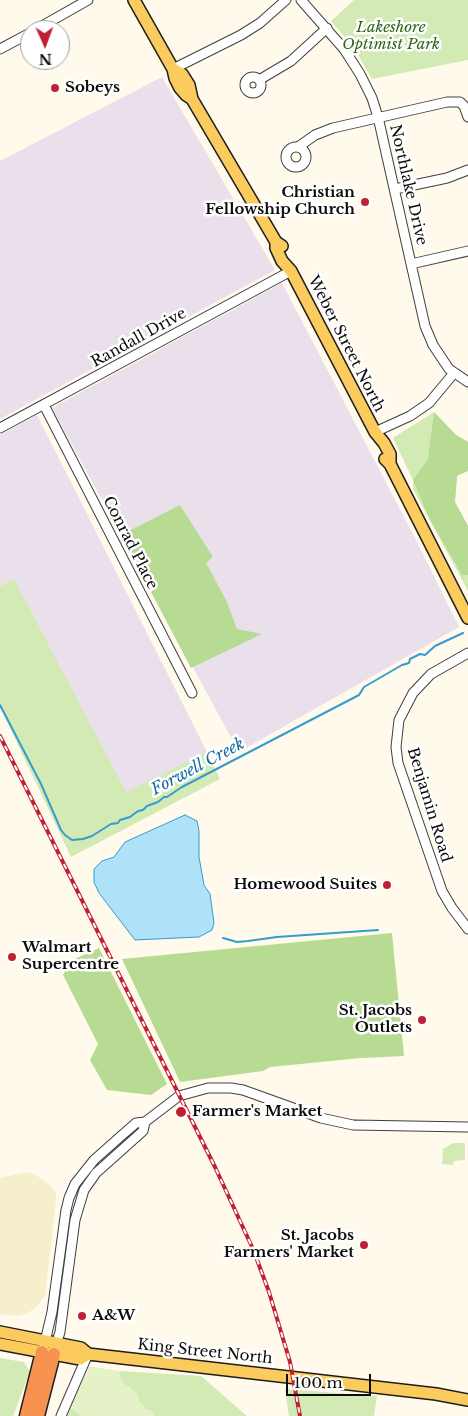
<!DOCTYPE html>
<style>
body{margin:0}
#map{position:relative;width:468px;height:1416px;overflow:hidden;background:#fffaeb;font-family:"Libre Baskerville",serif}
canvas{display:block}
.north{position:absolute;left:20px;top:20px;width:50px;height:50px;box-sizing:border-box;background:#fff;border:1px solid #9e9e9e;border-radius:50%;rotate:178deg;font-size:14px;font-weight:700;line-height:20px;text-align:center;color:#0c0c0c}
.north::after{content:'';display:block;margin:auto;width:18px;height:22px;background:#bf2133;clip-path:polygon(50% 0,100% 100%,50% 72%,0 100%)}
.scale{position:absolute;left:286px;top:1374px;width:85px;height:22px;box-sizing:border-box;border:2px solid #0c0c0c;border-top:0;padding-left:6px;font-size:15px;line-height:18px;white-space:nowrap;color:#0c0c0c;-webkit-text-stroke:4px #fff;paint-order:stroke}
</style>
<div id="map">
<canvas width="468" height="1416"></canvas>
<div class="north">N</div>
<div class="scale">100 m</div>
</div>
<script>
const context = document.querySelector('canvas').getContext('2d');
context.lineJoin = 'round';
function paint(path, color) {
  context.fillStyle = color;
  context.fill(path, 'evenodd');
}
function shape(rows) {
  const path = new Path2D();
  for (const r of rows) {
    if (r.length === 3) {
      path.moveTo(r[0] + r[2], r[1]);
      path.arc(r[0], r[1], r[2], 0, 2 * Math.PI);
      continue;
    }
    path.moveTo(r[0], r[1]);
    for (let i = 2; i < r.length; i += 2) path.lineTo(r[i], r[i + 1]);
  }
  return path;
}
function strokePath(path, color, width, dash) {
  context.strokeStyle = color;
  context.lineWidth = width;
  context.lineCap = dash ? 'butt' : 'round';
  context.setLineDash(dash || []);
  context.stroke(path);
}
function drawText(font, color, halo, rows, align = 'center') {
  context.font = font + ' "Libre Baskerville",serif';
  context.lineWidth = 5;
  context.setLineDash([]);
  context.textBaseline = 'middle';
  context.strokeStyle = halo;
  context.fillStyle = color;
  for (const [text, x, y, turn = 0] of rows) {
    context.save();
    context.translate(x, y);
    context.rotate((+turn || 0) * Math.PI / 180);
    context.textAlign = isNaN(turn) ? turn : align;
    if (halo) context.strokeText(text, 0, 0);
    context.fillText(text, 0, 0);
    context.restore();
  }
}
paint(shape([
 [162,77,275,270,0,419,0,161],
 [282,283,414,536,459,627,239,752,52,408],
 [37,415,207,752,126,793,14,580,0,586,0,435]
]), '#e9e0eb');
paint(shape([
 [28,1172,36,1175,51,1186,56,1194,56,1200,45,1296,34,1309,26,1314,16,1316,0,1314,0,1178]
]), '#f5efcb');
paint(shape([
 [354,0,468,0,468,60,372,79,354,48,331,21],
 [434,412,456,435,468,442,457,476,455,502,468,526,468,591,413,489,413,480,393,438],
 [14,579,126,792,207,752,220,779,71,857,0,707,0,586],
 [453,1143,465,1143,465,1160,454,1161,453,1165,442,1164,443,1149],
 [0,1358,24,1362,30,1372,13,1416,0,1416],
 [90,1367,119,1371,201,1376,247,1416,67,1416],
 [285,1389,377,1396,374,1416,289,1416]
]), '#d4eab4');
paint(shape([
 [434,412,456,435,468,442,468,471,457,476,455,502,468,526,468,575,462,575,429,518,413,480,428,459],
 [180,505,213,557,206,563,226,600,237,629,262,634,191,668,121,535],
 [392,933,404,1056,361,1058,270,1067,263,1071,180,1082,122,959],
 [99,948,167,1084,151,1095,107,1090,90,1060,98,1044,63,975,70,961]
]), '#b8db93');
paint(shape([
 [90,1367,119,1371,122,1382,137,1393,139,1401,146,1409,153,1411,154,1416,82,1416,79,1414,70,1407]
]), '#e5f1c6');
const water = shape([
 [185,815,197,821,199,831,199,857,204,885,210,894,214,923,212,930,199,937,135,940,99,893,94,882,94,869,102,861,114,857,125,842,185,815]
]);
paint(water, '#afe1f8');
strokePath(water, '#349cd0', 1);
strokePath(shape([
 [0,705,41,784,61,830,65,835,72,840,83,839,92,836,111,824,118,823,120,820,130,817,138,811,143,810,147,806,158,802,164,797,167,797,182,787,359,695,364,687,402,665,409,663,410,659,420,654,425,655,435,646,463,633],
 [223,938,237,942,248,941,277,937,378,930]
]), '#349cd0', 2);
const minor = shape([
 [301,0,344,49,360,74,372,98,378,117,425,326,433,345,449,369,468,382],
 [35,30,88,0],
 [0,49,30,33],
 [173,69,241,35,260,23,286,0],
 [253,85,8],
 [259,80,291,61,327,28],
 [298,147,315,135,333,128,447,102,460,102,464,106,468,117],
 [296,157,10],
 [395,189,447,178,468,170],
 [411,264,468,251],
 [44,405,192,693],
 [0,428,291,271],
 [375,432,410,416,429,403,454,373],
 [468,653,431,674,413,693,399,720,396,747,398,763,442,891,452,908,468,929],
 [44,1346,52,1312,66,1210,69,1198,75,1184,94,1160,121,1136,136,1123,145,1122,179,1096,208,1088,231,1088,243,1090,321,1118,353,1125,468,1127],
 [55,1348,60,1332,75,1220,84,1190,96,1173,143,1131,145,1122],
 [61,1416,88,1354]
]);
const major = shape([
 [134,0,173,69,175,78,180,88,186,95,192,99],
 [173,69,182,74,189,85,192,99,276,242,282,246],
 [276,242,276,248,282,261,291,271,375,432,384,443,390,454,390,464],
 [385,459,390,464,468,618],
 [0,1332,81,1348,88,1354,436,1394,468,1400],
 [0,1344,80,1359,88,1354]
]);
const highway = shape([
 [26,1416,42,1352],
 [38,1416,54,1354]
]);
strokePath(minor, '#3f3f3f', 11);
strokePath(major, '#1d1d1d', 14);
strokePath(highway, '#1d1d1d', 15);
strokePath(minor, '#fff', 9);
strokePath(major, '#fccb5e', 11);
strokePath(highway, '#f89250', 12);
const rail = shape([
 [0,736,215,1167,253,1249,269,1292,290,1362,300,1416]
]);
strokePath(rail, '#bf2133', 4);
strokePath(rail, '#fff', 2, [5.5]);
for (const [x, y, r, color] of [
 [55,88,5,"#bf2133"],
 [365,202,5,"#bf2133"],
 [387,885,5,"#bf2133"],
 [12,957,5,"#bf2133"],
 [422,1020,5,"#bf2133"],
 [181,1112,6,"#bf2133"],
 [364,1245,5,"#bf2133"],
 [82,1316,5,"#bf2133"]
]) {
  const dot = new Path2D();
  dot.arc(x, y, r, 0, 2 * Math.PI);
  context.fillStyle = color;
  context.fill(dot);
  strokePath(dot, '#fff', 2);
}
drawText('italic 15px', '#2f651b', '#fff', [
 ["Lakeshore",391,28],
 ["Optimist Park",391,45]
]);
drawText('bold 15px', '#0c0c0c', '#fff', [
 ["Sobeys",65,88],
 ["Christian",355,193,"right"],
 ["Fellowship Church",355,210,"right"],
 ["Homewood Suites",377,885,"right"],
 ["Walmart",22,948],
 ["Supercentre",22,965],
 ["St. Jacobs",412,1011,"right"],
 ["Outlets",412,1028,"right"],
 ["Farmer's Market",192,1112],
 ["St. Jacobs",354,1236,"right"],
 ["Farmers' Market",354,1253,"right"],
 ["A&W",92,1316]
], 'left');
drawText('15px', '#0c0c0c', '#fff', [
 ["Northlake Drive",408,185,77],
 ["Randall Drive",139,338,-29],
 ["Weber Street North",346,344,63],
 ["Conrad Place",130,543,63],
 ["Benjamin Road",429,805,73],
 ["King Street North",205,1352,6]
]);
drawText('italic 16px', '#136ca0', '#fff', [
 ["Forwell Creek",198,767,-28]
]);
</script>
